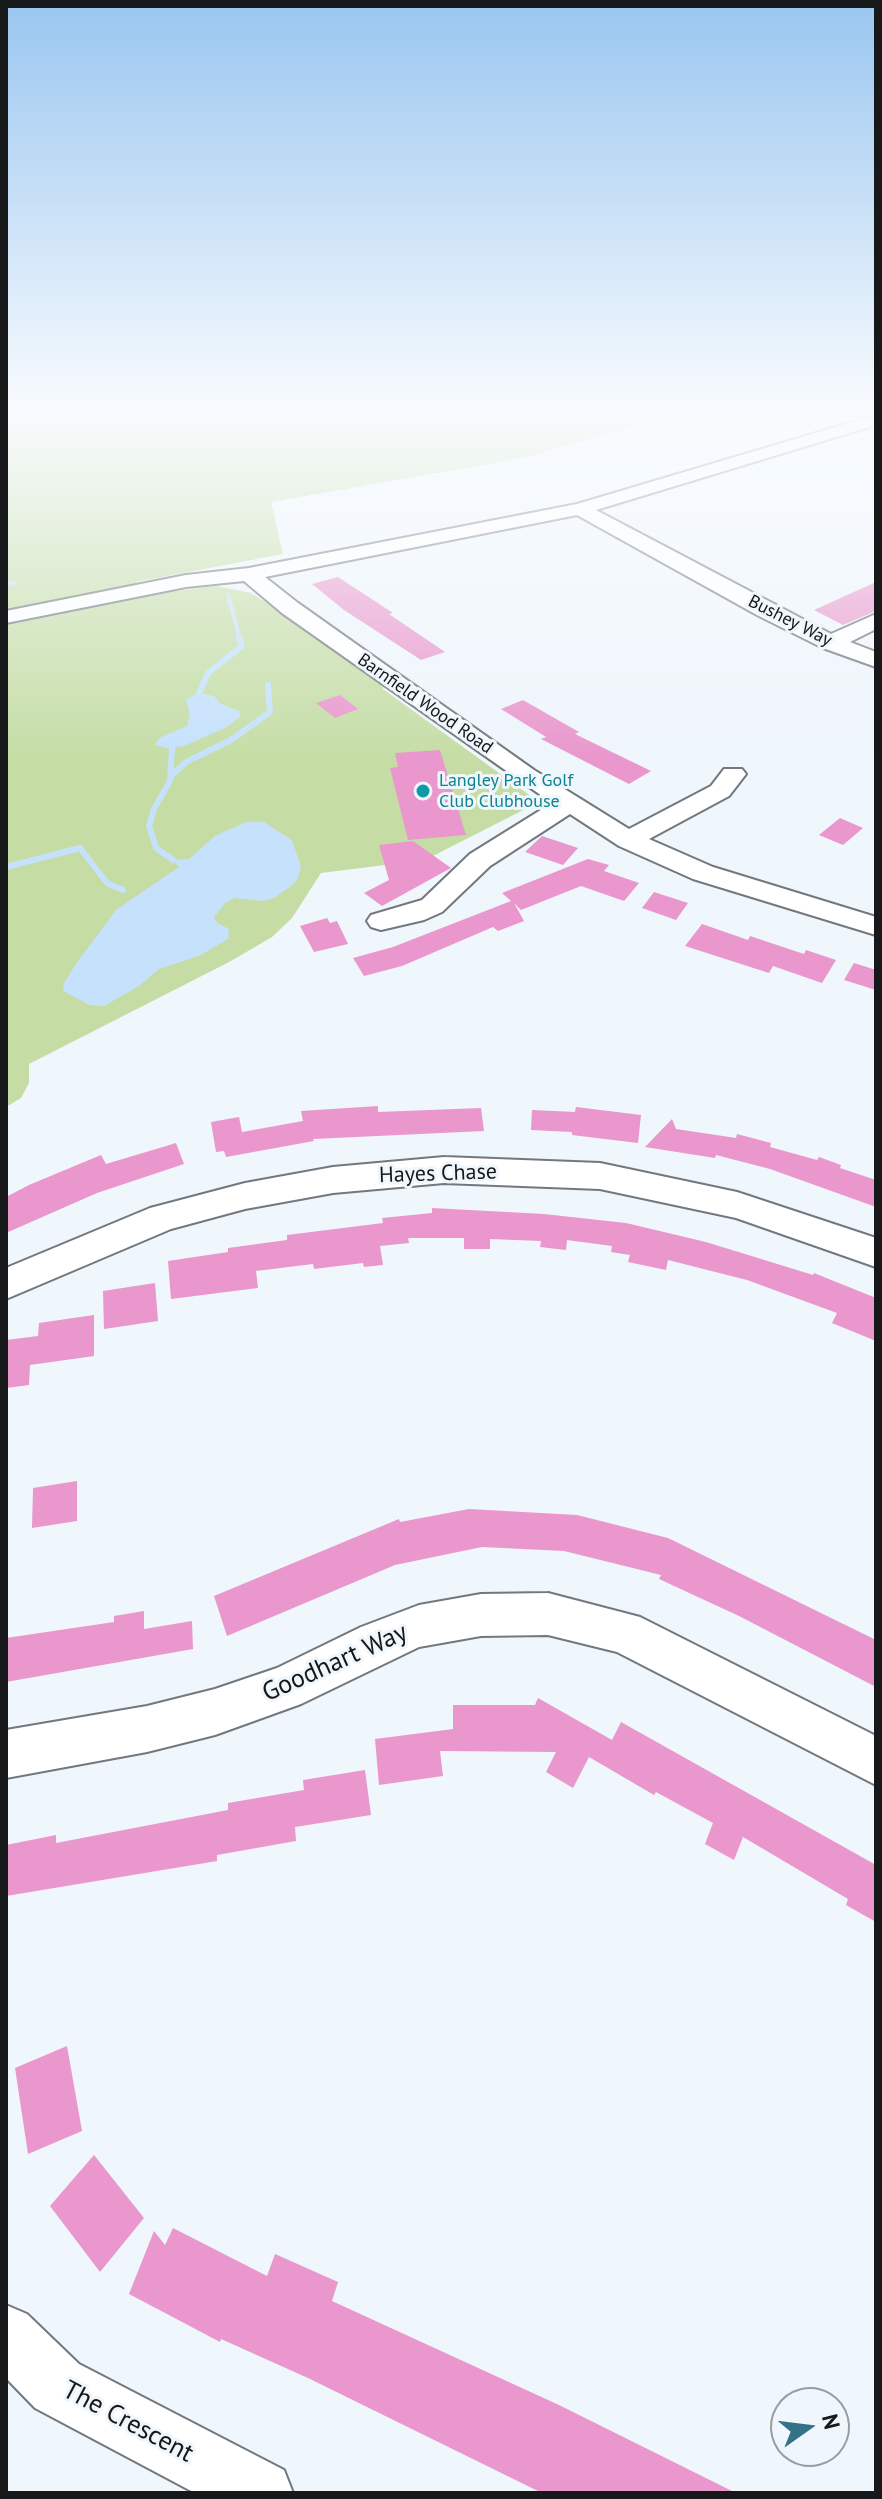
<!DOCTYPE html>
<style>
body{margin:0}
#map{position:relative;width:882px;height:2499px;overflow:hidden;background:#eff6fc;font-family:"PT Sans",sans-serif}
canvas{display:block}
.frame{position:absolute;inset:0;border:8px solid #16181a;pointer-events:none}
.north{position:absolute;left:770px;top:2387px;width:80px;height:80px;box-sizing:border-box;background:#eff6fc;border:2px solid #989da2;border-radius:50%;rotate:76deg;font-size:22px;font-weight:700;line-height:32px;text-align:center;color:#16181a}
.north::after{content:'';display:block;margin:auto;width:28px;height:36px;background:#347387;clip-path:polygon(50% 0,100% 100%,50% 72%,0 100%)}
</style>
<div id="map">
<canvas width="882" height="2499"></canvas>
<div class="frame"></div>
<div class="north">N</div>
</div>
<script>
const context = document.querySelector('canvas').getContext('2d');
context.lineJoin = 'round';
function paint(path, color) {
  context.fillStyle = color;
  context.fill(path, 'evenodd');
}
function shape(rows) {
  const path = new Path2D();
  for (const r of rows) {
    path.moveTo(r[0], r[1]);
    for (let i = 2; i < r.length; i += 2) path.lineTo(r[i], r[i + 1]);
  }
  return path;
}
function strokePath(path, color, width, dash) {
  context.strokeStyle = color;
  context.lineWidth = width;
  context.lineCap = dash ? 'butt' : 'round';
  context.setLineDash(dash || []);
  context.stroke(path);
}
function drawText(font, color, halo, rows, align = 'center') {
  context.font = font + ' "PT Sans",sans-serif';
  context.lineWidth = 6;
  context.setLineDash([]);
  context.textBaseline = 'middle';
  context.strokeStyle = halo;
  context.fillStyle = color;
  for (const [text, x, y, turn = 0] of rows) {
    context.save();
    context.translate(x, y);
    context.rotate((+turn || 0) * Math.PI / 180);
    context.textAlign = isNaN(turn) ? turn : align;
    if (halo) context.strokeText(text, 0, 0);
    context.fillText(text, 0, 0);
    context.restore();
  }
}
paint(shape([
 [6,410,693,410,523,458,271,502,283,554,136,582,152,594,216,586,251,593,310,629,338,654,384,682,383,689,539,802,425,860,321,873,292,918,272,937,231,961,29,1064,29,1083,21,1098,6,1107]
]), '#c5dda5');
paint(shape([
 [204,694,214,696,221,704,239,711,241,716,227,727,184,746,168,748,155,745,159,738,187,726,190,714,186,700,194,695],
 [246,822,264,822,292,840,301,867,297,880,290,887,274,898,263,901,235,898,225,903,214,917,217,923,229,929,228,939,201,955,159,969,139,986,104,1006,90,1005,63,991,64,983,76,964,116,910,179,867,173,860,189,859,215,836]
]), '#c5e1fc');
strokePath(shape([
 [6,582,14,583],
 [228,595,240,639]
]), '#c5e1fc', 4);
strokePath(shape([
 [199,694,208,673,242,646,239,637],
 [172,748,170,781,154,809,149,826,156,848,173,860],
 [171,776,186,762,231,740,270,712,268,685],
 [6,867,80,848,107,883,123,890]
]), '#c5e1fc', 6);
paint(shape([
 [338,577,393,613,389,614,445,652,421,660,344,610,312,584],
 [876,582,876,611,843,625,814,610],
 [340,695,358,709,335,718,316,703],
 [523,700,579,732,575,734,651,771,629,784,541,739,546,737,501,709],
 [440,750,466,835,408,840,390,768,398,767,395,753],
 [840,818,863,828,843,845,819,835],
 [542,836,578,848,563,865,525,852],
 [413,841,451,868,382,906,364,893,389,880,379,845],
 [588,859,609,865,604,871,639,883,624,901,581,886,521,910,514,903,524,921,498,931,493,927,402,966,364,976,353,958,393,947,511,901,502,893],
 [654,892,688,903,676,920,642,908],
 [327,918,330,923,337,921,348,944,314,952,300,926],
 [702,924,748,940,750,936,804,954,806,950,836,960,822,983,773,966,769,973,685,946],
 [854,963,876,970,876,990,844,980],
 [378,1106,378,1112,481,1108,484,1131,313,1139,314,1141,226,1157,224,1151,216,1152,211,1122,239,1117,242,1132,303,1121,301,1111],
 [576,1107,641,1115,638,1143,572,1135,572,1132,531,1130,532,1110,575,1112],
 [672,1119,676,1129,736,1138,737,1134,771,1143,770,1147,817,1160,819,1157,841,1165,840,1168,876,1180,876,1207,770,1169,716,1155,715,1158,645,1147],
 [176,1143,184,1164,97,1193,6,1233,6,1197,29,1185,101,1155,106,1164],
 [432,1208,544,1214,626,1223,706,1242,813,1275,814,1273,876,1298,876,1341,832,1323,837,1313,747,1280,668,1260,666,1270,628,1262,630,1255,611,1252,612,1246,567,1240,566,1250,540,1247,541,1241,490,1239,490,1249,464,1249,464,1238,408,1238,409,1243,380,1246,383,1265,364,1267,363,1263,314,1269,313,1264,256,1271,258,1288,171,1299,168,1261,228,1252,228,1248,287,1240,287,1235,383,1223,382,1218,432,1213],
 [155,1283,158,1321,104,1329,103,1291],
 [94,1315,94,1356,30,1365,29,1385,6,1388,6,1340,38,1336,39,1323],
 [77,1481,77,1521,32,1528,33,1488],
 [469,1509,577,1515,668,1538,876,1640,876,1687,739,1616,659,1579,661,1575,564,1551,482,1547,395,1565,227,1636,214,1596,399,1519,400,1522],
 [144,1611,144,1629,192,1621,193,1649,6,1682,6,1638,114,1622,114,1616],
 [538,1698,612,1740,621,1722,876,1865,876,1922,846,1905,848,1899,743,1837,734,1860,705,1844,713,1823,656,1792,654,1795,589,1757,573,1788,546,1772,556,1752,440,1751,443,1776,379,1785,375,1739,453,1729,453,1705,535,1705],
 [365,1770,371,1815,295,1827,296,1841,217,1855,217,1861,6,1896,6,1845,56,1835,56,1843,228,1810,228,1803,304,1790,303,1780],
 [67,2046,82,2131,28,2154,15,2068],
 [94,2155,144,2218,100,2272,50,2206],
 [173,2228,267,2276,275,2254,338,2282,332,2301,559,2405,736,2493,542,2493,308,2378,221,2339,220,2342,129,2294,154,2231,165,2245]
]), '#e997cc');
const minor = shape([
 [876,415,876,425,596,510,831,634,876,614,876,629,850,642,876,652,876,667,823,648,757,615,577,515,265,577,298,603,534,770,629,829,711,786,724,769,742,769,746,774,729,796,649,839,713,867,876,917,876,935,693,879,619,846,570,814,490,866,442,912,424,920,381,930,371,927,367,921,371,915,422,900,470,854,552,803,282,613,244,581,186,587,6,623,6,611,186,575,249,568,577,504,876,415],
 [444,1157,600,1163,737,1192,876,1238,876,1267,736,1218,600,1189,444,1183,333,1193,245,1209,171,1229,6,1299,6,1268,150,1208,245,1183,333,1167,444,1157],
 [548,1593,640,1617,876,1736,876,1785,617,1652,548,1635,481,1636,419,1647,301,1704,215,1735,147,1752,6,1778,6,1730,147,1706,215,1689,277,1668,361,1627,419,1605,481,1594,548,1593],
 [6,2305,27,2314,79,2364,284,2470,293,2493,195,2493,35,2408,6,2378,6,2305]
]);
strokePath(minor, '#72787d', 4);
paint(minor, '#fff');
const sky = context.createLinearGradient(0, 0, 0, 760);
sky.addColorStop(0, '#9ac6f0');
sky.addColorStop(0.54, '#f8fbfe');
sky.addColorStop(1, '#f8fbfe00');
context.fillStyle = sky;
context.fillRect(0, 0, 882, 760);
for (const [x, y, r, color] of [
 [423,791,8,"#0f9aa8"]
]) {
  const dot = new Path2D();
  dot.arc(x, y, r, 0, 2 * Math.PI);
  context.fillStyle = color;
  context.fill(dot);
  strokePath(dot, '#eff6fc', 3);
}
drawText('18px', '#16181a', '#eff6fc', [
 ["Bushey Way",790,621,27],
 ["Barnfield Wood Road",425,704,35]
]);
drawText('18px', '#0d838f', '#eff6fc', [
 ["Langley Park Golf",439,781],
 ["Club Clubhouse",439,802]
], 'left');
drawText('22px', '#16181a', '#eff6fc', [
 ["Hayes Chase",438,1174,-2]
]);
drawText('26px', '#16181a', '#eff6fc', [
 ["Goodhart Way",335,1663,-24],
 ["The Crescent",128,2422,28]
]);
</script>
